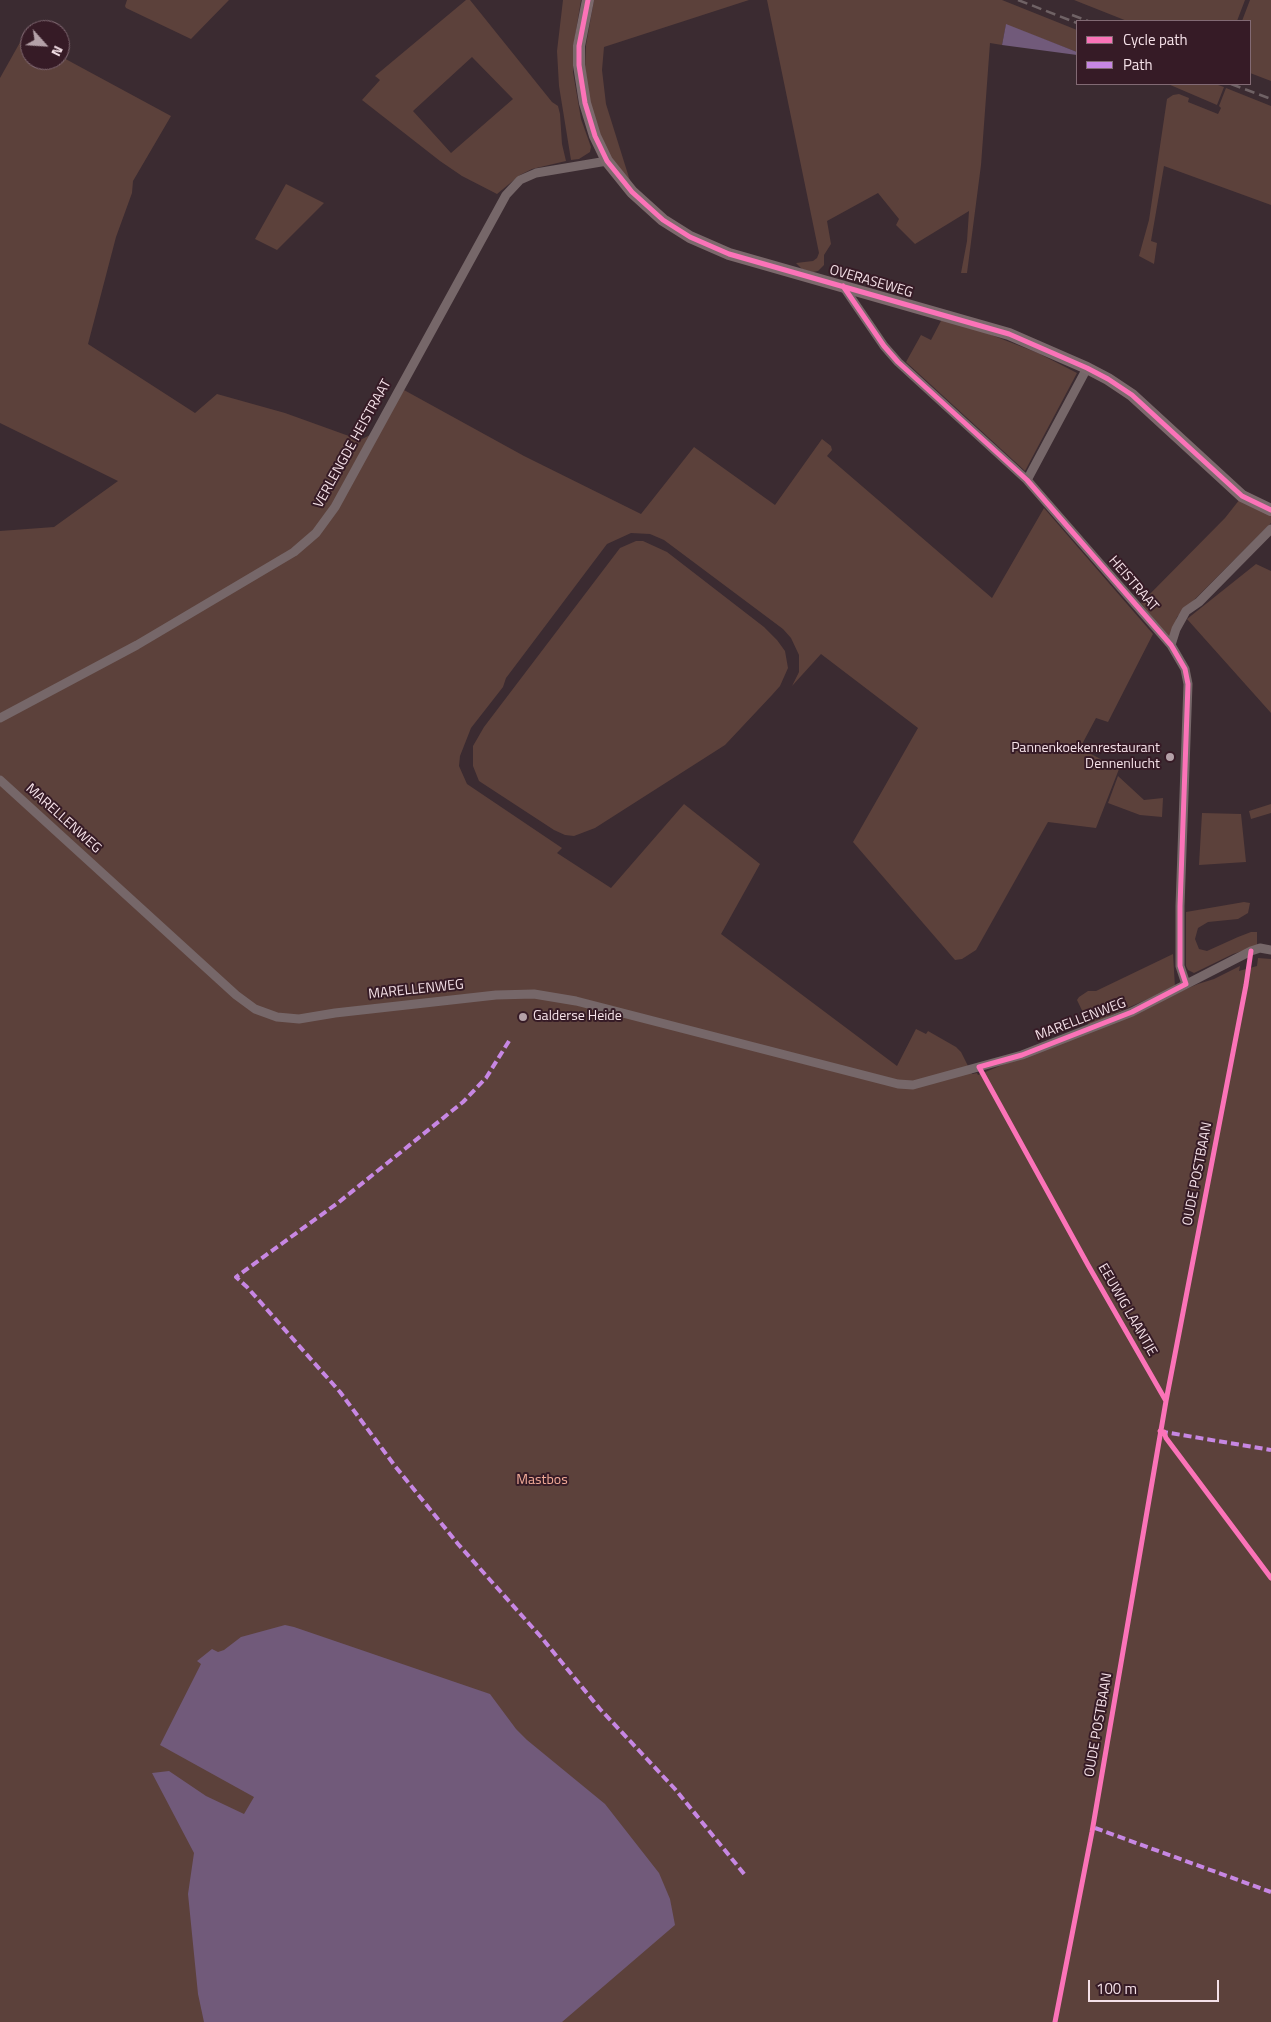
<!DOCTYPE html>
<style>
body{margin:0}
#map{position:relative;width:1271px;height:2022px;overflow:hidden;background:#3b2b31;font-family:"Titillium Web",sans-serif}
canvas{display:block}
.legend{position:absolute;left:1076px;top:20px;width:175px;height:65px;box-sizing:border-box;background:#361b26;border:1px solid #826a74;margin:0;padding:6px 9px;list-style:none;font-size:15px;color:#f5e1e8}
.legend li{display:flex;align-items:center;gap:10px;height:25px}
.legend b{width:25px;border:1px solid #826a74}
.north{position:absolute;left:20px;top:20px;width:50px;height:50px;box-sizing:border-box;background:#361b26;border:1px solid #826a74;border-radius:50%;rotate:116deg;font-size:14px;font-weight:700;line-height:20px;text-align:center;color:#f5e1e8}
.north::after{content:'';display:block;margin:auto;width:18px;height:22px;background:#b4a1a8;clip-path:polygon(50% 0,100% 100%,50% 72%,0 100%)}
.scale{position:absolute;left:1088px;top:1980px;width:131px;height:22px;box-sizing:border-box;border:2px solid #f5e1e8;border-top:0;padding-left:6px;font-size:15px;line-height:18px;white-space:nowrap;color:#f5e1e8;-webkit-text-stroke:4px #361b26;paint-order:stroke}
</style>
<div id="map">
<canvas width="1271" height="2022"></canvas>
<ul class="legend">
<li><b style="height:6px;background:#fb73b8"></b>Cycle path</li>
<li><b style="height:6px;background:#c787e3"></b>Path</li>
</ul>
<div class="north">N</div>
<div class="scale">100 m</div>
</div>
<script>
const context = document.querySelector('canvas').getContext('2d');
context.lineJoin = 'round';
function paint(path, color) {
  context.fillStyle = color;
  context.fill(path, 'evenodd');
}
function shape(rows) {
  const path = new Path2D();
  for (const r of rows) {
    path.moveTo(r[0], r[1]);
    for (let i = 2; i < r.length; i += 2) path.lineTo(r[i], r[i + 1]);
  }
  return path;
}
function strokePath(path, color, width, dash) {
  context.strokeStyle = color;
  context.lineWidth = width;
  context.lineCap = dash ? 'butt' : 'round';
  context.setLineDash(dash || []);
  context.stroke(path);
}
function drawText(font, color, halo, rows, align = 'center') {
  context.font = font + ' "Titillium Web",sans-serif';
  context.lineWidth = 4;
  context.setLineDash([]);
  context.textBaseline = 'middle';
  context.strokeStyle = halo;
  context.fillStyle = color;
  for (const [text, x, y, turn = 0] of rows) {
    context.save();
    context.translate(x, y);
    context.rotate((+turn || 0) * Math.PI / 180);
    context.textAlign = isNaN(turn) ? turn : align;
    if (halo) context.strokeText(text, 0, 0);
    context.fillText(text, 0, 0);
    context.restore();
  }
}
paint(shape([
 [127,0,229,0,191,39,126,8,125,6],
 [466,0,470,0,552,102,558,106,560,114,562,144,566,161,532,169,520,175,497,194,462,176,440,161,362,100,380,80,375,76],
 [472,57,513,99,451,153,413,111],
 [563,0,581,0,573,49,573,72,581,119,591,147,590,152,579,159,571,160,559,86,557,51],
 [594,0,749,0,604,47,602,70,606,104,631,184,609,158,590,107,585,67,586,45],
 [767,0,1002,0,1077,30,1077,52,1006,25,1002,45,990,43,981,165,967,273,961,273,967,241,969,211,915,244,896,225,899,219,878,193,827,221,831,244,824,255,824,265,818,271,813,272,802,269,796,263,813,261,817,258,819,253],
 [1074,0,1245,0,1237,21,1127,21],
 [1250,0,1271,0,1271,81,1250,73,1250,21,1242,21],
 [23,37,30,40,30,60,60,60,60,56,171,116,133,181,132,193,116,237,88,344,195,413,217,394,285,413,360,440,378,431,404,390,524,456,641,514,694,447,775,505,822,439,831,446,832,450,827,456,992,598,1044,508,1153,634,1108,722,1096,718,1080,748,1119,769,1096,828,1048,822,976,950,962,959,955,960,853,842,918,728,821,654,792,686,799,672,799,655,791,638,783,629,664,540,650,534,631,533,607,544,506,678,503,687,471,728,460,756,459,766,467,784,562,848,557,853,611,888,684,804,760,864,721,934,897,1066,916,1029,926,1034,928,1031,956,1047,961,1052,972,1074,977,1073,978,1075,1198,984,1214,979,1240,966,1239,971,1257,966,1258,958,1271,959,1271,2022,0,2022,0,531,54,527,118,481,0,423,0,78],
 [1168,84,1215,84,1224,87,1217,105],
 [1226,88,1271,106,1271,205,1164,166,1151,241,1157,243,1154,264,1139,256,1149,220,1167,99,1173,95,1179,94,1189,98,1188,102,1218,114,1221,108,1219,106],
 [286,184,324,203,277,250,255,239],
 [942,319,971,327,1038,353,1077,373,1025,471,906,362,921,335,931,340],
 [1240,499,1271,514,1271,523,1177,617,1170,641,1141,603,1225,518],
 [636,541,643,541,667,552,764,627,777,640,785,651,788,668,780,686,772,695,725,745,595,828,574,836,565,835,554,830,479,781,473,766,473,746,484,727,620,548],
 [1256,564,1271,571,1271,713,1187,619],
 [1118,776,1144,800,1163,798,1162,817,1140,815,1108,803],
 [1271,804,1271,813,1251,819,1249,811],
 [1202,813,1241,814,1246,862,1199,865],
 [1244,902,1250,903,1248,913,1238,919,1208,922,1198,928,1195,939,1199,949,1207,951,1238,937,1251,932,1257,932,1257,946,1233,954,1194,973,1188,970,1186,966,1186,912],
 [1173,954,1175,987,1089,1025,1077,1000,1079,997,1088,991,1096,991]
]), '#5c413b');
paint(shape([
 [1006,24,1077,52,1077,55,1002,45],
 [285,1625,294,1627,490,1694,516,1729,527,1740,605,1804,659,1873,670,1899,675,1925,562,2022,204,2022,198,1994,188,1894,194,1853,152,1773,169,1771,206,1796,244,1814,254,1797,160,1745,201,1664,197,1661,212,1649,218,1652,224,1650,241,1637]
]), '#715a7a');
strokePath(shape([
 [843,286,884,346,898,362,1027,480,1171,645,1185,669,1188,684,1180,906,1180,966,1186,984],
 [1027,480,1087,368],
 [1171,645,1176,629,1186,611,1199,602,1271,529],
 [0,718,137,645,294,552,316,533,335,507,506,195,520,180,536,173,607,161],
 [0,780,236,995,255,1009,277,1017,299,1019,335,1013,496,995,534,994,576,1001,898,1084,913,1085,1022,1055,1132,1012,1251,951,1260,948,1271,950]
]), '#766769', 9);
strokePath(shape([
 [588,0,579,46,579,65,585,103,595,136,607,161,632,192,663,220,690,237,729,254,1009,334,1087,368,1108,379,1132,395,1242,496,1271,510]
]), '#7b696c', 12);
strokePath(shape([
 [1018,0,1077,23],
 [1072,15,1088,21],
 [1231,84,1271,99]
]), '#6f6265', 2.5, [10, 5]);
strokePath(shape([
 [509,1041,486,1078,463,1102,339,1202,236,1277,247,1287,340,1392,395,1466,458,1544,541,1637,600,1709,675,1789,745,1875],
 [1163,1436,1164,1432,1271,1450],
 [1095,1828,1271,1892]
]), '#c787e3', 4, [8, 4]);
strokePath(shape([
 [588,0,579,46,579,65,585,103,595,136,607,161,632,192,663,220,690,237,729,254,1009,334,1087,368,1108,379,1132,395,1242,496,1271,510],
 [843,286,884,346,898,362,1027,480,1171,645,1185,669,1188,684,1180,906,1180,966,1186,984,1132,1012,1022,1055,979,1067,1088,1265,1166,1401,1092,1832,1055,2022],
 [1166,1401,1246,985,1251,951],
 [1160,1431,1164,1432,1166,1438,1271,1578]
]), '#fb73b8', 5);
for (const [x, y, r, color] of [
 [1170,757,5,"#b4a1a8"],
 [523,1017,5,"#b4a1a8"]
]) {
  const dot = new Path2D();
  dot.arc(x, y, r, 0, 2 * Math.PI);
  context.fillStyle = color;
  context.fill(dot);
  strokePath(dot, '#361b26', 2);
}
drawText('14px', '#f5e1e8', '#361b26', [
 ["OVERASEWEG",871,282,16],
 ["VERLENGDE HEISTRAAT",353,444,-61],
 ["HEISTRAAT",1133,584,49],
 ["MARELLENWEG",63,819,42],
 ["MARELLENWEG",416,990,-6],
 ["MARELLENWEG",1081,1020,-21],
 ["OUDE POSTBAAN",1198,1174,-79],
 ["EEUWIG LAANTJE",1127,1310,60],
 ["OUDE POSTBAAN",1099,1725,-80]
]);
drawText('14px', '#f5e1e8', '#361b26', [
 ["Pannenkoekenrestaurant",1160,749],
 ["Dennenlucht",1160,765],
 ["Galderse Heide",533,1017,"left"]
], 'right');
drawText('14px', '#f2ab98', '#361b26', [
 ["Mastbos",542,1481]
]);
</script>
